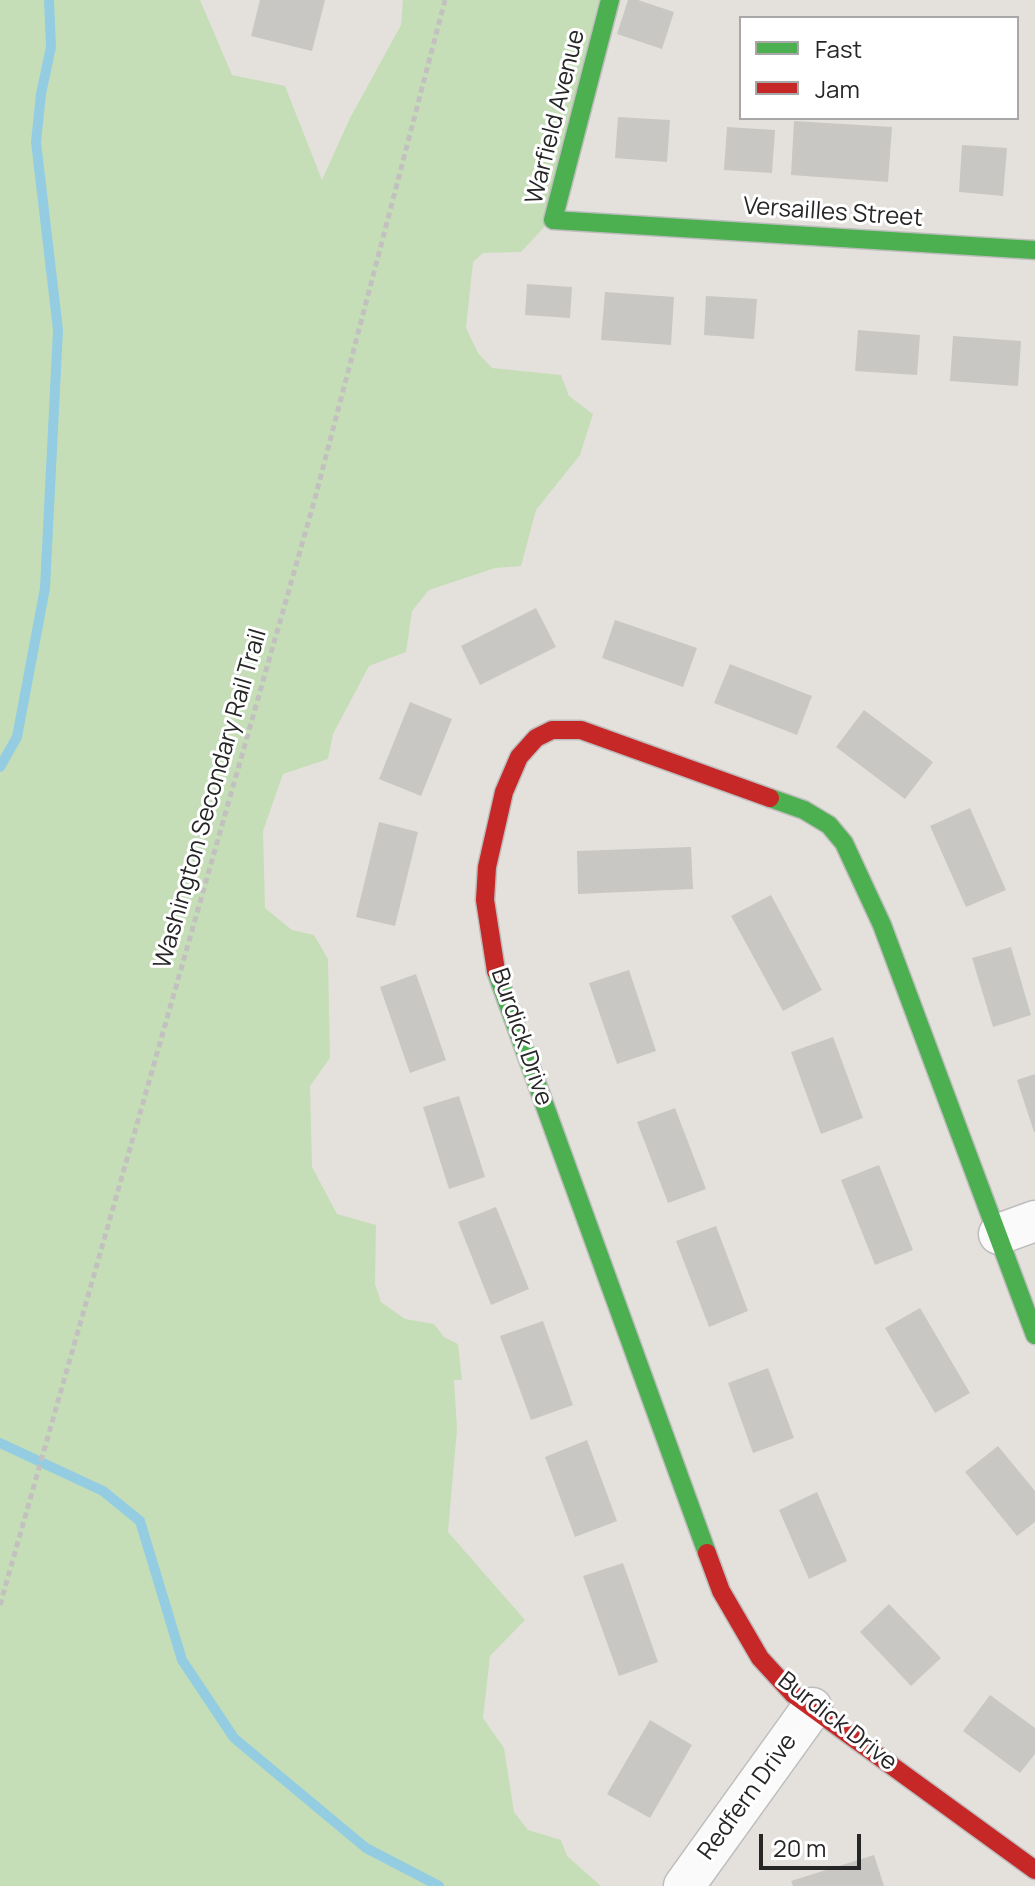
<!DOCTYPE html>
<style>
body{margin:0}
#map{position:relative;width:1035px;height:1886px;overflow:hidden;background:#e4e1dc;font-family:Manrope,sans-serif}
canvas{display:block}
.legend{position:absolute;left:739px;top:16px;width:280px;height:104px;box-sizing:border-box;background:#fff;border:2px solid #a8a8a8;margin:0;padding:10px 14px;list-style:none;font-size:24px;color:#262626}
.legend li{display:flex;align-items:center;gap:16px;height:40px}
.legend b{width:40px;border:2px solid #a8a8a8}
.scale{position:absolute;left:759px;top:1834px;width:102px;height:36px;box-sizing:border-box;border:4px solid #262626;border-top:0;padding-left:10px;font-size:24px;line-height:28px;white-space:nowrap;color:#262626;-webkit-text-stroke:6px #fff;paint-order:stroke}
</style>
<div id="map">
<canvas width="1035" height="1886"></canvas>
<ul class="legend">
<li><b style="height:10px;background:#4caf50"></b>Fast</li>
<li><b style="height:10px;background:#c62828"></b>Jam</li>
</ul>
<div class="scale">20 m</div>
</div>
<script>
const context = document.querySelector('canvas').getContext('2d');
context.lineJoin = 'round';
function paint(path, color) {
  context.fillStyle = color;
  context.fill(path, 'evenodd');
}
function shape(rows) {
  const path = new Path2D();
  for (const r of rows) {
    path.moveTo(r[0], r[1]);
    for (let i = 2; i < r.length; i += 2) path.lineTo(r[i], r[i + 1]);
  }
  return path;
}
function strokePath(path, color, width, dash) {
  context.strokeStyle = color;
  context.lineWidth = width;
  context.lineCap = dash ? 'butt' : 'round';
  context.setLineDash(dash || []);
  context.stroke(path);
}
function drawText(font, color, halo, rows, align = 'center') {
  context.font = font + ' Manrope,sans-serif';
  context.lineWidth = 6;
  context.setLineDash([]);
  context.textBaseline = 'middle';
  context.strokeStyle = halo;
  context.fillStyle = color;
  for (const [text, x, y, turn = 0] of rows) {
    context.save();
    context.translate(x, y);
    context.rotate((+turn || 0) * Math.PI / 180);
    context.textAlign = isNaN(turn) ? turn : align;
    if (halo) context.strokeText(text, 0, 0);
    context.fillText(text, 0, 0);
    context.restore();
  }
}
paint(shape([
 [0,0,200,0,232,75,285,86,322,180,350,118,401,25,403,0,609,0,551,220,521,252,483,253,473,262,466,328,478,353,492,368,561,375,569,396,593,414,580,455,536,510,521,566,495,568,429,590,412,611,406,652,369,666,333,734,328,759,283,774,263,831,265,908,292,930,314,935,328,959,330,1058,310,1086,312,1167,337,1214,376,1225,375,1284,381,1302,405,1319,434,1324,444,1337,458,1344,462,1380,454,1380,457,1429,448,1532,525,1620,490,1656,483,1718,504,1748,514,1812,528,1830,561,1840,567,1856,601,1886,0,1886]
]), '#c6deb7');
strokePath(shape([
 [0,767,17,737,45,588,58,330,36,142,41,94,51,47,49,0],
 [0,1443,103,1491,140,1521,182,1660,234,1738,366,1848,439,1886]
]), '#94cde2', 10);
paint(shape([
 [260,0,325,0,312,51,251,36],
 [628,0,638,0,674,12,662,49,617,34],
 [618,117,670,120,667,162,615,158],
 [794,121,892,127,888,182,791,175],
 [727,127,775,130,772,173,724,170],
 [962,145,1007,148,1003,196,959,192],
 [527,284,572,287,570,318,525,315],
 [605,292,674,297,671,345,601,340],
 [706,296,757,299,754,339,704,335],
 [858,330,920,335,917,375,855,371],
 [953,336,1021,341,1018,386,950,381],
 [536,608,556,647,480,685,461,646],
 [615,620,697,648,683,687,602,658],
 [730,664,812,696,797,735,714,703],
 [410,702,452,719,421,796,379,779],
 [864,710,933,762,905,799,836,747],
 [970,808,1006,890,966,907,930,826],
 [379,822,418,832,395,926,356,917],
 [691,847,693,889,578,894,577,851],
 [771,895,822,990,783,1011,731,916],
 [1011,947,1031,1015,993,1027,972,958],
 [629,970,656,1051,617,1064,589,983],
 [416,974,446,1060,410,1073,380,987],
 [833,1037,863,1118,821,1134,791,1052],
 [1035,1074,1035,1132,1034,1132,1017,1080],
 [459,1096,485,1177,449,1189,423,1107],
 [675,1108,706,1189,668,1203,637,1122],
 [879,1165,913,1250,875,1265,841,1180],
 [496,1207,529,1289,491,1305,458,1222],
 [716,1226,748,1311,709,1327,676,1241],
 [920,1308,970,1393,935,1413,885,1328],
 [543,1321,573,1405,531,1420,500,1336],
 [768,1368,794,1438,753,1453,728,1383],
 [587,1440,617,1521,575,1537,545,1457],
 [998,1446,1035,1491,1035,1522,1017,1536,965,1472],
 [817,1492,847,1561,809,1579,779,1510],
 [623,1563,658,1662,619,1676,583,1576],
 [889,1604,941,1658,911,1686,860,1632],
 [990,1695,1035,1728,1035,1754,1020,1773,963,1731],
 [650,1720,692,1745,650,1818,607,1794],
 [874,1855,884,1886,793,1886,791,1881]
]), '#c9c7c3');
const street = shape([
 [999,1234,1035,1221],
 [684,1886,812,1708]
]);
const fast = shape([
 [610,0,553,220,1035,250],
 [770,798,804,810,829,825,844,843,882,925,1035,1335],
 [496,971,707,1553]
]);
const jam = shape([
 [496,971,485,900,487,867,504,792,519,757,536,738,552,730,581,730,770,798],
 [707,1553,721,1591,760,1658,793,1694,1035,1870]
]);
strokePath(street, '#bebdbd', 43);
strokePath(fast, '#bebdbd', 21);
strokePath(jam, '#bebdbd', 21);
strokePath(shape([
 [0,1605,314,502,445,0]
]), '#c2c1c0', 5, [6, 4]);
strokePath(street, '#fbfafa', 40);
strokePath(fast, '#4caf50', 18);
strokePath(jam, '#c62828', 18);
drawText('24px', '#262626', '#fff', [
 ["Warfield Avenue",556,117,-76],
 ["Versailles Street",833,213,4],
 ["Washington Secondary Rail Trail",211,799,-74],
 ["Burdick Drive",521,1037,71],
 ["Burdick Drive",837,1722,38],
 ["Redfern Drive",748,1797,-54]
]);
</script>
